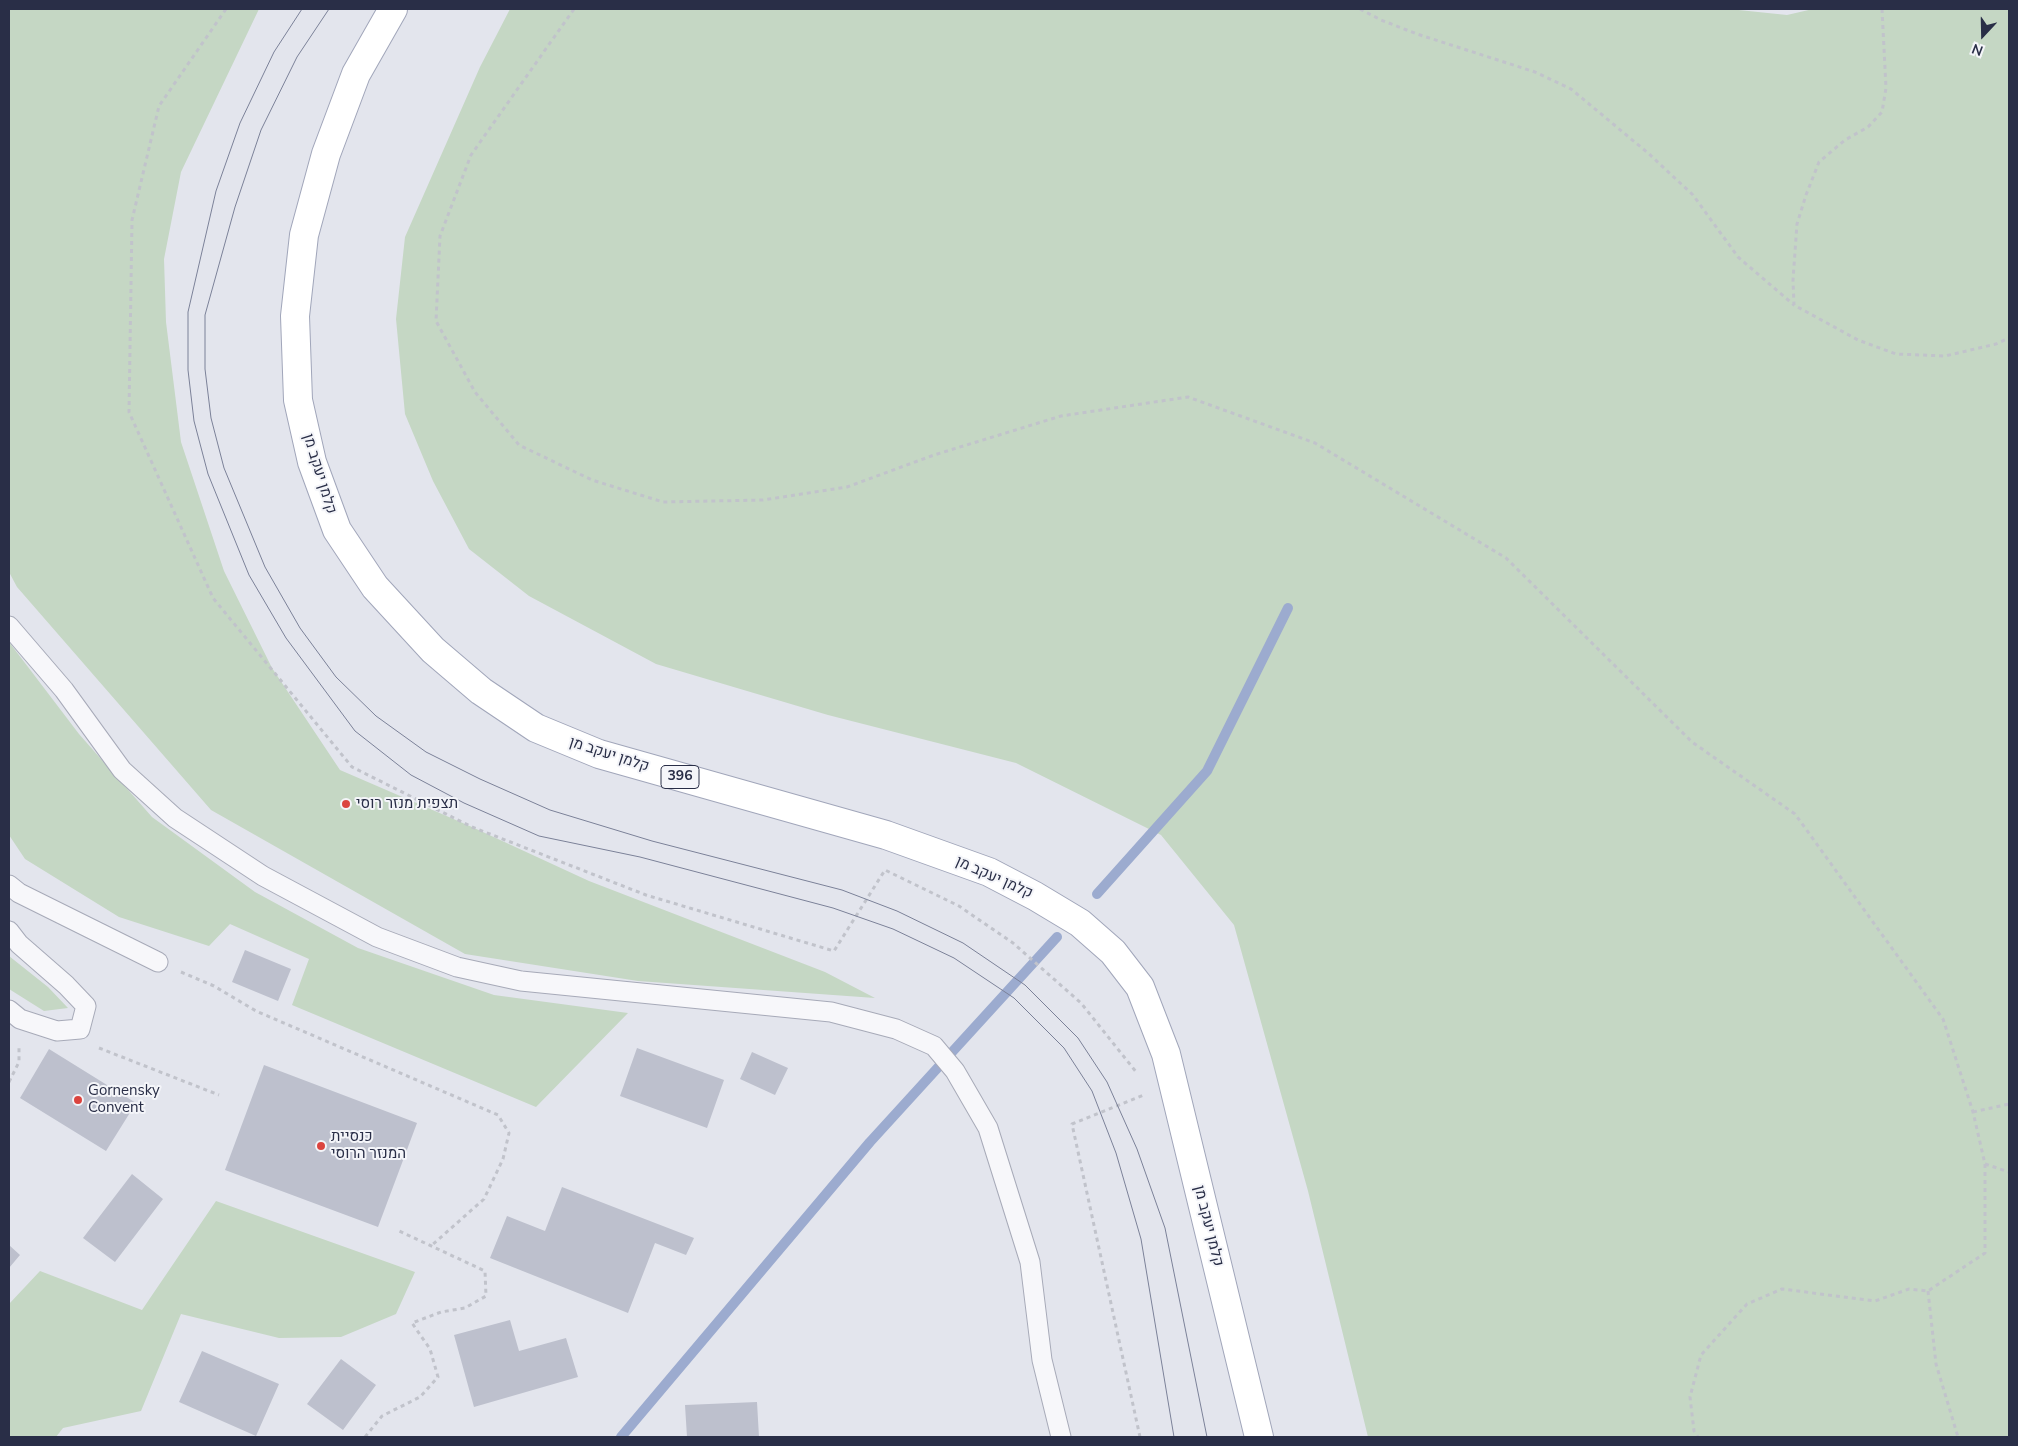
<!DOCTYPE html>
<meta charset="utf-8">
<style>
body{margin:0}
#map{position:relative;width:2018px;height:1446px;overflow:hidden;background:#e3e5ed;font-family:"Nunito Sans",sans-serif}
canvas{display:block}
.frame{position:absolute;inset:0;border:10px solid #292e47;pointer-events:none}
.north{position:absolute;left:1958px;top:10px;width:50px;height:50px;-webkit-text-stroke:4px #f4f5f9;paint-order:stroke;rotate:201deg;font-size:14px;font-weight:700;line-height:20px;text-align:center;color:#292e47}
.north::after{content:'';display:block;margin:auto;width:18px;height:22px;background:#292e47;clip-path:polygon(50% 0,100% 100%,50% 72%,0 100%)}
</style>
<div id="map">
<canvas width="2018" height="1446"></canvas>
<div class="frame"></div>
<div class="north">N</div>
</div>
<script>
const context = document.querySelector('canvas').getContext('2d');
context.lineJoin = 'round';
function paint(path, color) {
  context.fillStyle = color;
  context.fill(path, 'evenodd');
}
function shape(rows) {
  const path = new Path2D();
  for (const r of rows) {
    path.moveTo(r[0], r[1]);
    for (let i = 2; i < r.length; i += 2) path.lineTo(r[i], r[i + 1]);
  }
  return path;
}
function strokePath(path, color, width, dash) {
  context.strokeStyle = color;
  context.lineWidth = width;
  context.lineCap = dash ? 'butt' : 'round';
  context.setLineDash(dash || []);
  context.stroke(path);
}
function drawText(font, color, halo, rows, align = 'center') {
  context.font = font + ' "Nunito Sans",Heebo,sans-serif';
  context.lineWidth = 4;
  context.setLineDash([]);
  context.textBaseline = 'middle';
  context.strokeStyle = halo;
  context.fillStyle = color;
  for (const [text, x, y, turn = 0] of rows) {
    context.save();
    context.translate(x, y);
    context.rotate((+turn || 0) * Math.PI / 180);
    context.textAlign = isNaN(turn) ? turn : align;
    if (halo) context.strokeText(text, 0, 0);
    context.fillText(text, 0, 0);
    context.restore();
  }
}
paint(shape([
 [9,9,259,9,181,172,164,259,166,322,181,442,224,571,272,668,340,770,472,827,589,881,825,972,875,998,638,981,465,954,211,810,17,587,9,572],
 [510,9,1729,9,1787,15,1813,9,2009,9,2009,1437,1368,1437,1308,1191,1234,925,1161,835,1016,763,828,715,656,664,529,596,469,549,433,481,405,414,396,319,405,237,480,67],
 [9,642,79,734,152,817,255,892,358,948,494,995,628,1013,536,1107,292,1005,309,959,230,924,209,946,119,917,25,859,9,835],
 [9,956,48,987,68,1008,44,1011,9,989],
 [216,1201,415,1272,396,1314,341,1337,279,1338,181,1314,141,1411,63,1428,56,1437,9,1437,9,1304,40,1271,142,1310]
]), '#c5d7c4');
strokePath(shape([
 [1097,894,1207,771,1288,608],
 [621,1437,870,1142,1057,937]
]), '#9cabcf', 10);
paint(shape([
 [245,950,291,969,278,1001,232,982],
 [637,1048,724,1080,707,1128,620,1096],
 [49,1049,136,1103,106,1151,20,1098],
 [752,1052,788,1068,775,1095,740,1079],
 [264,1065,417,1123,378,1227,225,1170],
 [132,1174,163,1199,115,1262,83,1238],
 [562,1187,694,1238,686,1255,655,1243,628,1313,490,1258,507,1216,545,1231],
 [9,1245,20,1255,9,1268],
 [510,1320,519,1351,566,1338,578,1377,474,1407,454,1335],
 [202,1351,279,1384,256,1436,179,1402],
 [341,1359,376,1385,343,1430,307,1404],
 [757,1402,759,1437,687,1437,685,1405]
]), '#bdc0cd');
const service = shape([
 [9,626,64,690,122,770,175,818,263,876,377,937,457,967,521,981,831,1012,896,1029,934,1046,955,1071,988,1128,1030,1262,1042,1360,1061,1437],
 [9,885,19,893,158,962],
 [9,931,19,944,66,985,86,1006,80,1029,57,1031,20,1019,9,1010]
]);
const primary = shape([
 [393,9,356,74,326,154,304,235,295,316,298,400,312,462,337,530,375,587,433,650,481,691,536,728,599,754,886,835,989,872,1035,896,1080,923,1113,952,1140,987,1166,1054,1259,1437]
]);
strokePath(service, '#a7aab8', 21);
strokePath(primary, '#a1a6ba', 30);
strokePath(shape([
 [226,9,159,106,132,220,129,412,213,598,352,767,472,827,646,895,834,951,885,870,959,906,1013,943,1081,1003,1137,1073],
 [574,9,471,155,440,236,436,321,475,392,519,445,592,480,663,502,763,500,847,487,934,455,1061,416,1188,397,1315,443,1506,558,1692,742,1795,814,1943,1019,1973,1112,1985,1164,1985,1253,1928,1291,1909,1289,1875,1301,1782,1289,1747,1304,1701,1355,1690,1397,1694,1431,1698,1437],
 [1360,9,1381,20,1417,34,1535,72,1571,89,1648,153,1693,195,1738,257,1794,305],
 [1882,9,1886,88,1882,112,1868,127,1845,140,1819,162,1806,195,1797,224,1793,280,1794,305,1858,340,1896,354,1945,356,1996,344,2009,338],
 [181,972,214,986,256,1011,498,1115,509,1133,503,1159,484,1199,431,1246],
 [99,1048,219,1095],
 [9,1082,19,1062,19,1047],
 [1973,1112,2009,1104],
 [1985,1164,2009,1172],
 [1928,1291,1936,1364,1958,1437],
 [365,1437,382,1416,420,1397,438,1377,430,1349,412,1323,441,1312,465,1308,486,1296,485,1271,397,1230],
 [1140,1437,1072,1124,1144,1095]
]), '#c1c3cb', 3, [4, 4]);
strokePath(service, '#f7f7fa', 19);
strokePath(primary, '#fff', 28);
strokePath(shape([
 [302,9,274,52,240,123,216,191,188,312,188,370,194,421,208,474,249,575,286,638,355,731,411,775,464,803,539,836,640,857,833,908,893,929,954,958,1014,998,1064,1048,1092,1091,1116,1153,1141,1239,1174,1437],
 [329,9,297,57,261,130,235,207,205,315,205,369,211,418,224,468,265,567,300,628,336,677,376,716,426,752,480,779,550,810,652,841,842,890,897,911,963,943,1025,985,1078,1038,1107,1082,1137,1149,1165,1228,1207,1437]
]), '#7b8198', 1);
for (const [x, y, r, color] of [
 [346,804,5,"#db443f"],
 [78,1100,5,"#db443f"],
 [321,1146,5,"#db443f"]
]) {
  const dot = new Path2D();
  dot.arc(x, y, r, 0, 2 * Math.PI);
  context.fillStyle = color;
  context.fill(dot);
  strokePath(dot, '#f4f5f9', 2);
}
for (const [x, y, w] of [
 [680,777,38]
]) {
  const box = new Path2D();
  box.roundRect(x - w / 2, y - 11.5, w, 23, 4);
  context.fillStyle = '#f4f5f9';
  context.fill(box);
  strokePath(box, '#292e47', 1);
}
drawText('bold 14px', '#292e47', null, [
 ["396",680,777]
]);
drawText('15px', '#292e47', '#f4f5f9', [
 ["קלמן יעקב מן",319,474,73],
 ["קלמן יעקב מן",609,755,18],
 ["קלמן יעקב מן",994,878,24],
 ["קלמן יעקב מן",1208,1226,76]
]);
drawText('15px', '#292e47', '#f4f5f9', [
 ["תצפית מנזר רוסי",356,804],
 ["Gornensky",88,1091],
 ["Convent",88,1108],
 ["כנסיית",331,1137],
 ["המנזר הרוסי",331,1154]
], 'left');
</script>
